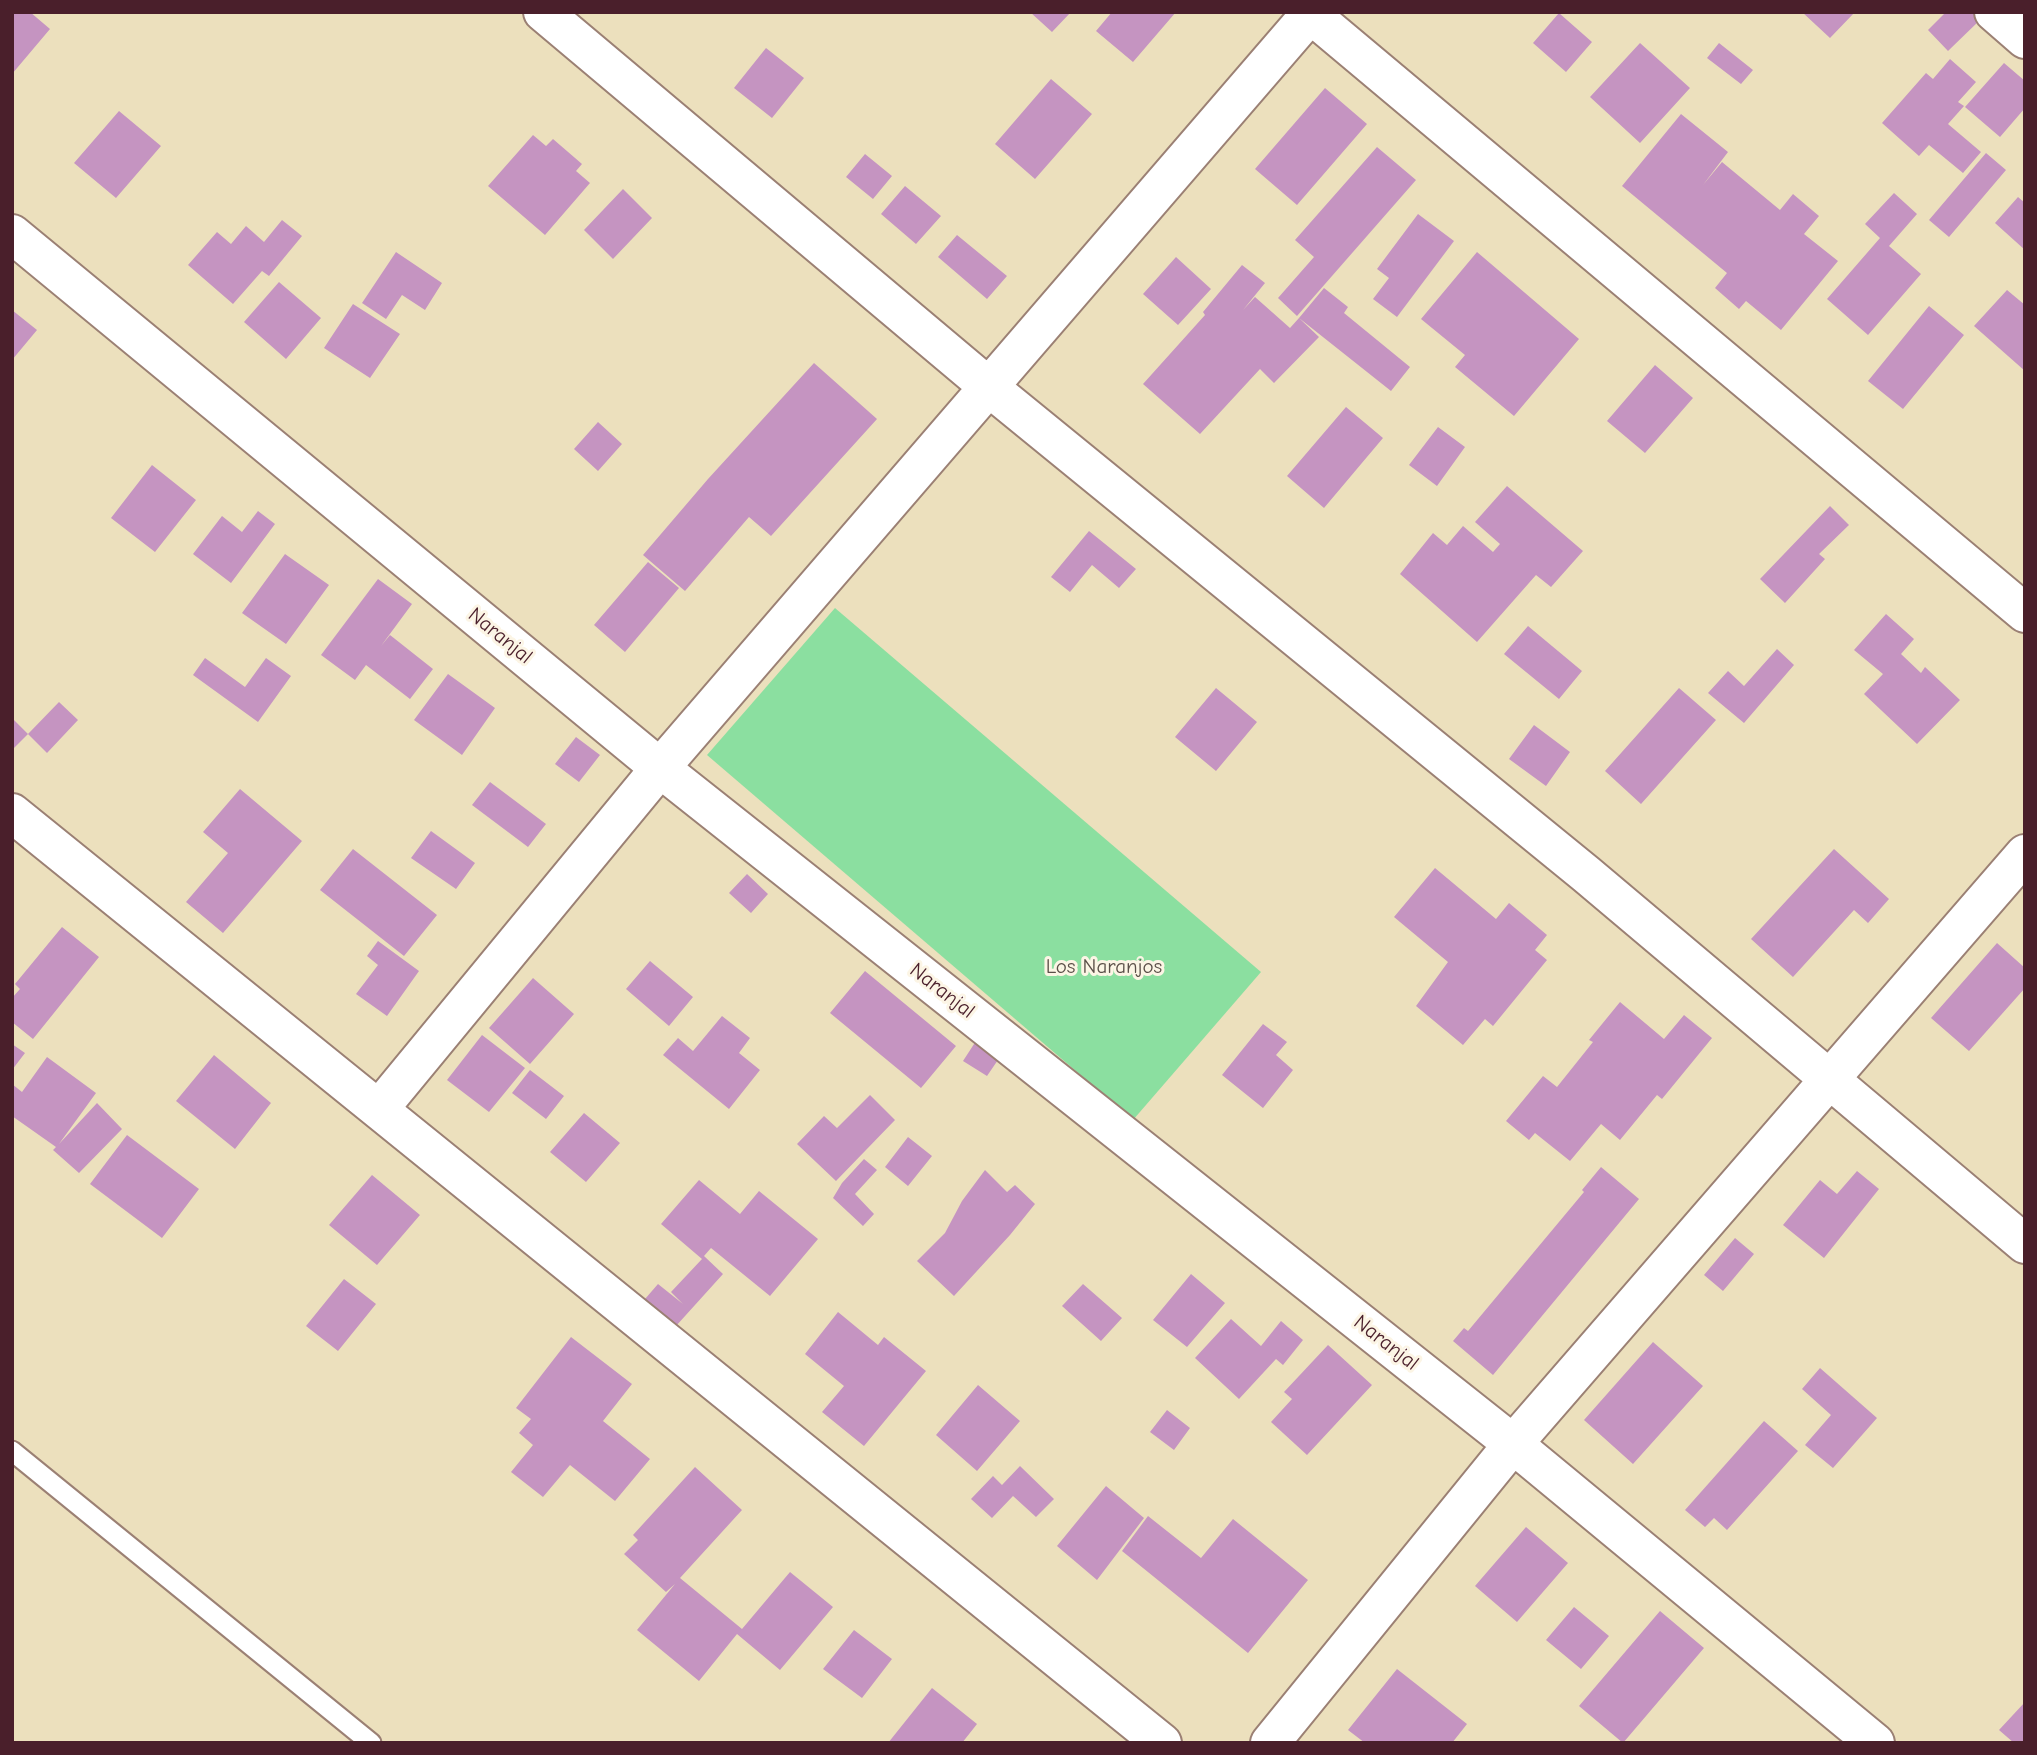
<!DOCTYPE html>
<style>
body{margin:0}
#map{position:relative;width:2037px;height:1755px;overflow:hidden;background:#ece0bd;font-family:"Comic Neue",sans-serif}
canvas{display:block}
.frame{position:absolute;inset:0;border:14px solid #4a1f2b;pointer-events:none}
</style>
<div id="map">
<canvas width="2037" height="1755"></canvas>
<div class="frame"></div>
</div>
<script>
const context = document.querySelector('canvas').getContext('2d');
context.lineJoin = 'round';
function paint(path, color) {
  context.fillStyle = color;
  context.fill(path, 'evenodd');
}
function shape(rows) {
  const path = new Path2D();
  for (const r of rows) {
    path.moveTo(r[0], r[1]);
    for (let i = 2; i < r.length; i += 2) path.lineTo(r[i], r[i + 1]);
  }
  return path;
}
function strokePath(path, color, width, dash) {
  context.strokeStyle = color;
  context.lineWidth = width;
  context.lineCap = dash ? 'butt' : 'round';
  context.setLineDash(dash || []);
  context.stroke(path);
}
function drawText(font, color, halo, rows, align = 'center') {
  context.font = font + ' "Comic Neue",sans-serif';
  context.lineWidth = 6;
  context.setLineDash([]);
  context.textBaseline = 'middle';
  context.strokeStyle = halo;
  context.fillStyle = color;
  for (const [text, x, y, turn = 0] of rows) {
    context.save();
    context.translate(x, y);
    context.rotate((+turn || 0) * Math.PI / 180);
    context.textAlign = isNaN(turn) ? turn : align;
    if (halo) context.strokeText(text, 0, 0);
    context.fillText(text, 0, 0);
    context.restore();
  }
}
paint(shape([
 [835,608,1261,972,1133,1120,707,755]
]), '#8bdfa0');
paint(shape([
 [12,12,30,12,50,29,12,74],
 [1030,12,1071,12,1052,32],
 [1112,12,1176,12,1133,62,1096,31],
 [1802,12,1855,12,1830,38],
 [1946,12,1975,12,1981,19,1948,51,1928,30],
 [1559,13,1592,42,1566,72,1533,43],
 [1640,43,1690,88,1640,143,1590,97],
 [1719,43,1753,70,1741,84,1707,58],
 [766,48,804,78,772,118,734,88],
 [1950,59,1976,82,1958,102,1964,106,1948,124,1981,152,1963,173,1929,145,1919,156,1882,123,1926,73,1933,79],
 [2004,63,2025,81,2025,108,2000,137,1965,107],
 [1051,79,1092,114,1035,179,995,144],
 [1325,88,1367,124,1297,205,1255,169],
 [119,111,161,146,116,198,74,163],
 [1681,114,1728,152,1703,185,1722,162,1780,210,1793,194,1819,216,1804,234,1838,261,1781,330,1746,301,1739,309,1715,288,1727,273,1622,186],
 [533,135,546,146,553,139,582,164,576,171,590,183,545,235,488,186],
 [1377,147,1416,180,1297,316,1278,298,1314,257,1295,240],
 [1986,153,2006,170,1949,237,1929,220],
 [865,154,892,176,873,199,846,177],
 [905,186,941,216,916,244,881,214],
 [623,189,652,218,613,259,584,230],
 [1894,193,1917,214,1889,246,1921,274,1868,335,1827,299,1880,238,1865,224],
 [2018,197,2025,203,2025,250,1995,223],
 [1418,214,1454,241,1397,317,1373,299,1389,278,1377,269],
 [282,220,302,236,269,276,262,271,233,304,188,265,217,232,231,244,246,226,264,242],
 [957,235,1007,276,987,299,938,257],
 [396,252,442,283,425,310,402,295,386,319,362,303],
 [1477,252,1579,339,1514,416,1455,367,1465,355,1421,319],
 [1176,257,1211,289,1178,325,1143,294],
 [1242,265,1265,283,1243,310,1255,297,1290,328,1299,318,1319,337,1274,383,1260,369,1200,434,1143,384,1205,315,1203,312],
 [279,282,321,318,286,359,244,322],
 [1324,288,1348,307,1344,313,1410,367,1391,391,1299,318],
 [2007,290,2025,305,2025,371,1974,326],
 [353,304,400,334,370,378,324,348],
 [1929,306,1964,335,1903,409,1868,381],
 [12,310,37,330,12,360],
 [814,363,877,419,771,536,749,517,685,591,643,555,708,479],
 [1655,365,1693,398,1645,453,1607,421],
 [1346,407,1383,438,1324,508,1287,476],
 [598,422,622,444,598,471,574,449],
 [1438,427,1465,447,1437,486,1409,465],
 [152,465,196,500,155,552,111,518],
 [1507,486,1583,551,1551,587,1536,575,1477,642,1400,574,1433,533,1447,545,1463,526,1493,552,1500,544,1475,522],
 [1830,506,1849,525,1819,554,1825,559,1785,603,1760,579],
 [258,511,275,524,231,583,193,554,222,516,242,532],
 [1089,531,1136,569,1119,588,1092,565,1070,592,1051,577],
 [285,554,329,585,286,644,242,613],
 [648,562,679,588,625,652,594,625],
 [378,579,412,604,381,646,390,635,433,669,410,699,366,665,355,680,321,655],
 [1886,614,1914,639,1901,654,1921,673,1925,667,1960,700,1917,744,1864,694,1883,674,1854,650],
 [1528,626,1582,671,1559,699,1504,654],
 [1777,649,1794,665,1744,723,1708,693,1728,671,1744,686],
 [205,658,245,687,266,658,291,676,258,722,193,675],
 [448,674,495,708,462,755,414,720],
 [1216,688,1257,722,1216,771,1175,737],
 [1679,688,1716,720,1641,804,1605,771],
 [59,702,78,720,47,753,28,734],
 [14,720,28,734,12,750,12,722],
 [1534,725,1570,752,1546,786,1509,759],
 [576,737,600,755,579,782,555,764],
 [490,782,546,824,528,847,472,805],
 [240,789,302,841,223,933,186,902,228,853,203,832],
 [431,831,475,863,456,889,411,858],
 [353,849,437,915,404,956,320,890],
 [1834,849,1889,899,1868,923,1854,910,1793,977,1751,939],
 [1435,868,1496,919,1509,903,1547,935,1535,950,1547,960,1493,1026,1485,1019,1463,1045,1416,1006,1448,962,1394,917],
 [747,874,768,894,751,913,729,893],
 [62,927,99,957,33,1039,12,1022,12,998,20,989,15,984],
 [378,941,419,971,387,1016,356,994,378,965,367,956],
 [1997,943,2025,968,2025,988,1969,1051,1931,1018],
 [650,961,693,997,669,1026,626,989],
 [865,971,956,1046,921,1088,830,1013],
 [533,978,574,1014,530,1064,489,1028],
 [1620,1002,1664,1039,1684,1015,1712,1038,1662,1099,1657,1095,1620,1140,1601,1124,1570,1161,1535,1133,1529,1140,1506,1121,1543,1076,1557,1087,1593,1042,1589,1040],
 [722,1016,750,1038,739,1053,760,1070,729,1109,663,1055,678,1038,693,1051],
 [1263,1024,1287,1042,1276,1055,1293,1070,1263,1108,1222,1075],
 [482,1035,525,1068,489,1112,447,1080],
 [976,1041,1000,1057,987,1076,963,1061],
 [12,1044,25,1053,12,1070],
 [214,1055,271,1103,235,1149,176,1101],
 [47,1057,96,1093,59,1144,97,1103,122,1129,79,1173,53,1150,56,1147,12,1116,12,1084,22,1092],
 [530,1070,564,1096,546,1119,512,1093],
 [870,1095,895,1120,836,1181,797,1144,824,1116,837,1128],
 [584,1113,620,1143,586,1182,550,1152],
 [127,1135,199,1189,162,1238,90,1184],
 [908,1137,932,1156,908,1186,885,1167],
 [864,1159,877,1170,855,1194,874,1214,863,1226,833,1198,842,1183],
 [1601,1167,1639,1199,1493,1375,1453,1341,1464,1328,1468,1331,1584,1192,1582,1190],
 [985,1170,1007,1192,1015,1185,1035,1204,1010,1235,954,1296,917,1261,945,1233,962,1201],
 [1857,1171,1879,1189,1824,1258,1783,1225,1820,1180,1837,1194],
 [372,1175,420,1215,377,1265,329,1225],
 [699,1180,740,1214,759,1191,818,1239,770,1296,711,1248,704,1256,723,1274,676,1326,645,1299,658,1284,683,1304,671,1292,702,1259,661,1224],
 [1735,1238,1754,1254,1723,1291,1704,1275],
 [1191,1274,1225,1303,1187,1347,1153,1320],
 [344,1279,376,1304,338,1351,306,1326],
 [1083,1284,1122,1318,1101,1341,1062,1306],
 [838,1312,878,1345,884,1337,926,1371,864,1446,822,1412,844,1386,805,1354],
 [1231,1319,1261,1346,1281,1321,1303,1340,1283,1365,1276,1359,1239,1399,1195,1358],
 [571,1337,632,1384,603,1421,650,1459,615,1501,570,1465,543,1497,511,1472,533,1445,519,1433,531,1419,516,1408],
 [1653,1342,1703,1386,1633,1464,1584,1420],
 [1328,1345,1372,1385,1307,1455,1271,1422,1292,1399,1284,1392],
 [1820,1368,1877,1418,1833,1468,1805,1445,1831,1415,1802,1389],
 [978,1385,1020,1421,977,1471,936,1435],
 [1167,1410,1190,1428,1174,1450,1150,1432],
 [1764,1421,1798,1451,1727,1530,1714,1518,1705,1527,1685,1510],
 [1020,1466,1054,1499,1036,1517,1013,1496,992,1518,971,1499,993,1476,1002,1485],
 [695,1467,742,1510,680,1578,742,1629,790,1572,833,1607,780,1670,737,1634,699,1681,637,1630,675,1584,666,1592,624,1554,638,1540,633,1535],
 [1106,1486,1144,1518,1097,1580,1057,1546],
 [1148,1516,1201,1558,1233,1519,1308,1580,1248,1653,1122,1551],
 [1526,1527,1568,1563,1517,1622,1475,1586],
 [1574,1607,1609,1636,1581,1669,1546,1640],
 [1660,1611,1704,1648,1623,1743,1579,1706],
 [854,1630,892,1659,862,1698,823,1669],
 [1397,1669,1467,1724,1452,1743,1365,1743,1348,1730],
 [932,1688,977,1724,962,1743,888,1743],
 [2025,1702,2025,1743,2014,1743,1999,1730]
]), '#c594c1');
const lane = shape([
 [12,1451,371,1743]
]);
const street = shape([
 [543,12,990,388,1586,874,2025,1244],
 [1308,12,2025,613],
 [1994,12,2025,39],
 [12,234,660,768,1513,1444,1875,1743],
 [12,813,1162,1743],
 [379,1109,660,768,1312,12],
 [1270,1743,1513,1444,2025,854]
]);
strokePath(lane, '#9b8074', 23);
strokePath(street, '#9b8074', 42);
strokePath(lane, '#fff', 19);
strokePath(street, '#fff', 38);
drawText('21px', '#4a1f2b', '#fcf5e5', [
 ["Naranjal",500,636,39],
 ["Naranjal",942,991,38],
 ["Naranjal",1386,1343,38]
]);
drawText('21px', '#5a4f48', '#fcf5e5', [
 ["Los Naranjos",1104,967]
]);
</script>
